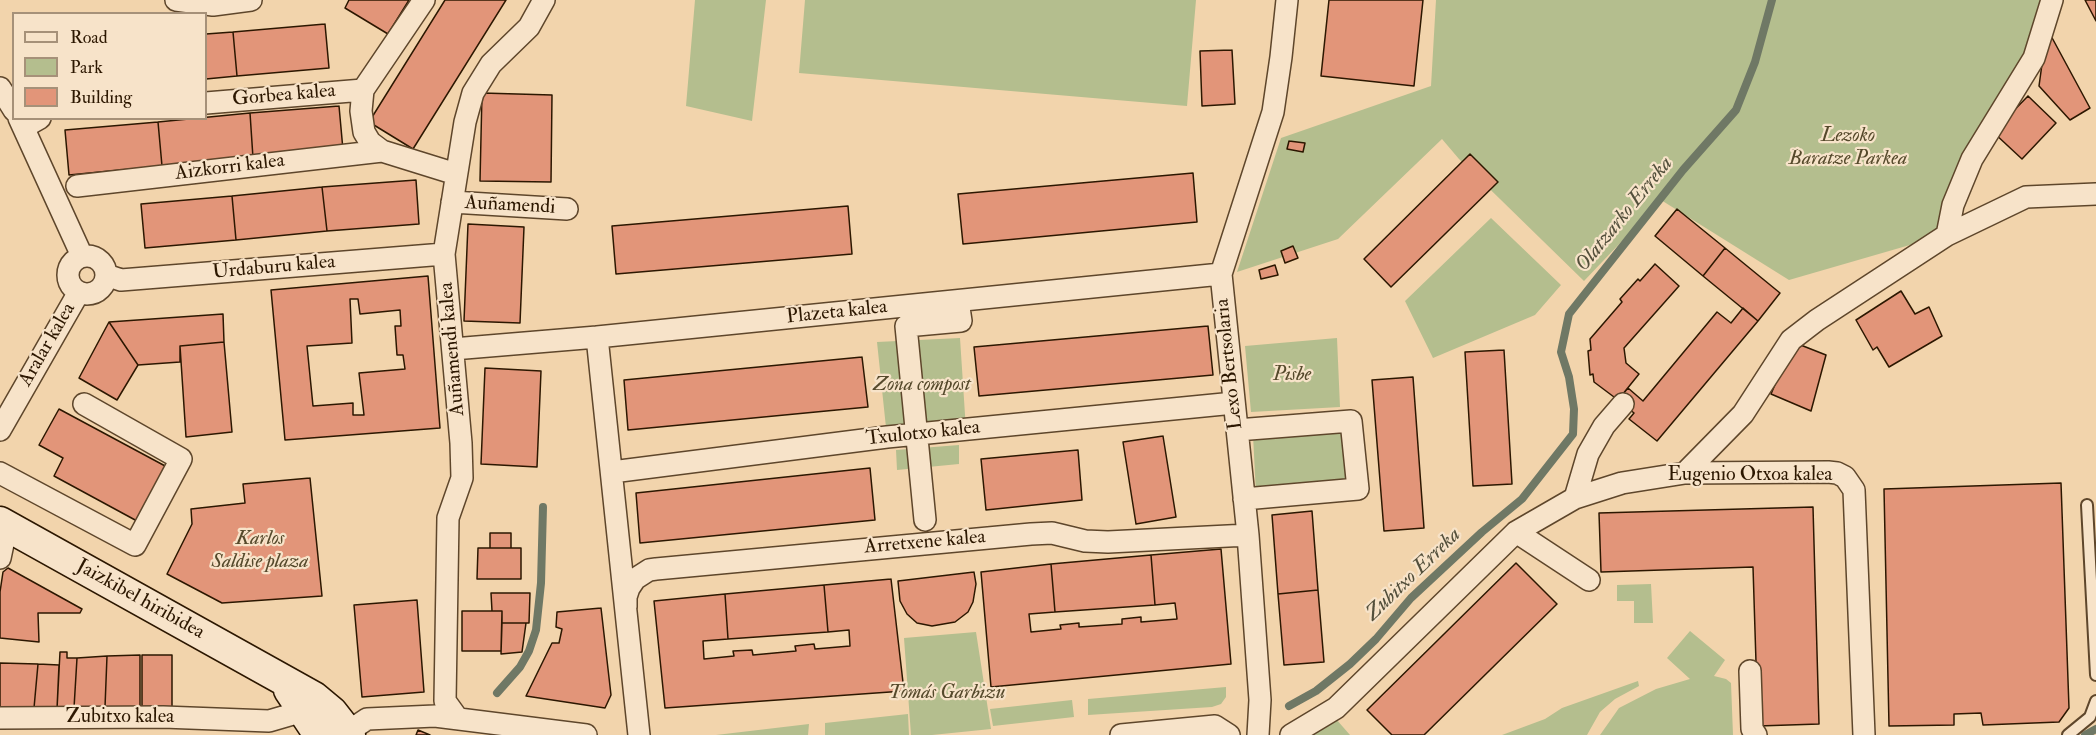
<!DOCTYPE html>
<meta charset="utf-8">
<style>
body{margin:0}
#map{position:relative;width:2096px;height:735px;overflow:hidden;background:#f2d4ac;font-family:"IM FELL Double Pica",serif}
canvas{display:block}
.legend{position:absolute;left:12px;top:12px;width:195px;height:108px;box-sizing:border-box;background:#f7e3c9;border:2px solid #a69179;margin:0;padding:8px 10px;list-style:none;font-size:18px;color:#2c1700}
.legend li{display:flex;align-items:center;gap:12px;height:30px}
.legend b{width:30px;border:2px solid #a69179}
</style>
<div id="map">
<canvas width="2096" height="735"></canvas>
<ul class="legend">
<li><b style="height:8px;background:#f7e3c9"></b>Road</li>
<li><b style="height:16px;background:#b4be8e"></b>Park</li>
<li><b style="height:16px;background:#e29579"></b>Building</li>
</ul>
</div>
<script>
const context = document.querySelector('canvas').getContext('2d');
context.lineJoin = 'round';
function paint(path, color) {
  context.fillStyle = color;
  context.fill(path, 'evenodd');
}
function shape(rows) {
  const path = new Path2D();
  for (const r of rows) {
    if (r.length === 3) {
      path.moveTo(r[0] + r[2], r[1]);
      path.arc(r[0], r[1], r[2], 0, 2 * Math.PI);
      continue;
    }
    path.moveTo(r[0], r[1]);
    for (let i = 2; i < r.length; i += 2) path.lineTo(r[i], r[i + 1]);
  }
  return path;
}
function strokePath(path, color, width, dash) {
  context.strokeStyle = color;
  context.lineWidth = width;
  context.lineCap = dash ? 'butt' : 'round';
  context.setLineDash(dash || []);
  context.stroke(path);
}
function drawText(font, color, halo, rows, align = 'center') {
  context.font = font + ' "IM FELL Double Pica",serif';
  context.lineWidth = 4.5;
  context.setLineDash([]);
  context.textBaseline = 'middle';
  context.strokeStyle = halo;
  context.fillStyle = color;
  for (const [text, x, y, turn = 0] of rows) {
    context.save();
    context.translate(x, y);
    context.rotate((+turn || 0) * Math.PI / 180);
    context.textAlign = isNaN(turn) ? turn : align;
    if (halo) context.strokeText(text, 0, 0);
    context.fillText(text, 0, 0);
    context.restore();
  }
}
paint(shape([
 [695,0,766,0,752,121,686,106],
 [805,0,1196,0,1187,106,799,73],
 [1436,0,2048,0,2047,9,1934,238,1789,280,1661,200,1584,281,1459,159,1442,139,1338,239,1237,272,1281,138,1431,86],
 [1491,218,1561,285,1535,315,1433,358,1405,301],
 [960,338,966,430,887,437,877,342],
 [1337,338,1340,407,1251,412,1245,346],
 [1346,426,1352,485,1256,494,1253,435],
 [959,445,959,464,897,470,896,450],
 [1651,584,1653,623,1634,623,1634,601,1617,601,1617,585],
 [1690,631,1725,660,1714,676,1726,679,1731,683,1733,735,1600,735,1619,708,1656,689,1690,679,1667,658],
 [976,632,991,729,932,735,911,735,904,638],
 [1638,681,1639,686,1615,699,1600,712,1587,735,1502,735,1545,719,1562,708],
 [1226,687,1226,697,1221,704,1212,707,1088,715,1088,699],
 [1072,700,1074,717,993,726,990,709],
 [908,714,909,735,825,735,825,723],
 [1336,719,1350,735,1305,735],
 [809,724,808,735,716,735]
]), '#b4be8e');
strokePath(shape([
 [497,693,520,667,529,651,536,630,541,583,543,507],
 [1289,706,1316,691,1350,664,1376,639,1411,598,1482,532,1522,499,1573,434,1574,409,1569,377,1561,352,1569,314,1683,170,1736,110,1755,62,1772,0],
 [2085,735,2096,729]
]), '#6f7865', 8);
const building = shape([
 [349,0,409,0,388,34,345,8,349,0],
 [445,0,506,0,413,149,369,122,445,0],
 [1329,0,1423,0,1414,86,1321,76,1329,0],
 [2085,0,2096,0,2096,21,2085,0],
 [325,24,329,68,237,76,233,32,325,24],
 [233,32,237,76,206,79,206,34,233,32],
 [2050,34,2090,108,2070,120,2039,86,2046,35,2050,34],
 [1232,50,1235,104,1202,106,1200,51,1232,50],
 [482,93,552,95,551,182,480,181,482,93],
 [2028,96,2056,123,2022,159,1993,132,2028,96],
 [339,106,343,150,253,158,250,113,339,106],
 [250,113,253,158,162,166,158,122,250,113],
 [158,122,162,166,69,175,65,130,158,122],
 [1289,141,1305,143,1303,152,1287,149,1289,141],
 [1470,154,1498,182,1391,287,1364,259,1470,154],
 [1193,173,1197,222,963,244,958,194,1193,173],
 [416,180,419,224,327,231,322,187,416,180],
 [322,187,327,231,236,240,232,196,322,187],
 [232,196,236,240,145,248,141,204,232,196],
 [848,206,852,254,616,274,612,226,848,206],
 [1677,209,1725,248,1703,276,1655,236,1677,209],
 [468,224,524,227,520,323,464,321,468,224],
 [1293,246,1298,258,1285,263,1281,251,1293,246],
 [1725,248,1780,293,1758,321,1703,276,1725,248],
 [1655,264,1679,286,1624,348,1626,363,1639,374,1618,400,1594,382,1593,374,1590,375,1588,351,1591,350,1590,339,1622,302,1620,299,1638,279,1640,281,1655,264],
 [1275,265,1278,275,1261,279,1259,270,1275,265],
 [428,276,440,428,285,440,271,290,428,276],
 [350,299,358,299,360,314,400,310,401,326,395,326,397,355,403,355,405,369,359,373,364,415,353,415,353,403,313,406,307,346,352,343,350,299],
 [1901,291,1915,314,1929,307,1942,336,1889,367,1877,347,1873,350,1856,320,1901,291],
 [1743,308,1758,321,1657,441,1629,419,1634,413,1618,400,1628,388,1643,401,1717,312,1731,323,1743,308],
 [223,314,224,342,180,346,180,362,138,365,109,322,223,314],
 [109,322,138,365,117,400,79,378,109,322],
 [1208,326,1213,375,979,396,974,347,1208,326],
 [224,342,232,432,186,437,180,346,224,342],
 [1793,342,1826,355,1811,411,1771,394,1793,342],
 [1504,350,1512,484,1473,486,1465,352,1504,350],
 [862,357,868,407,628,430,624,380,862,357],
 [485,368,541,371,537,467,481,464,485,368],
 [1413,377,1424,528,1384,531,1372,380,1413,377],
 [59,409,167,467,137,521,54,476,63,458,39,445,59,409],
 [1163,436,1176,517,1136,524,1123,442,1163,436],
 [1078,450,1082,500,986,510,981,459,1078,450],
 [870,468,875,520,640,543,636,493,870,468],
 [310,478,322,596,222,603,167,574,192,524,191,509,245,503,243,484,310,478],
 [2061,483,2069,708,2059,722,1983,725,1981,713,1954,714,1954,725,1889,726,1884,489,2061,483],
 [1813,507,1819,724,1758,726,1753,567,1601,572,1599,513,1813,507],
 [1312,511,1318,590,1278,594,1272,515,1312,511],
 [490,533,511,533,511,548,490,548,490,533],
 [478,548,521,548,521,579,477,579,478,548],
 [1221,549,1231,664,991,687,981,572,1051,564,1055,612,1029,614,1031,632,1061,629,1060,625,1079,623,1079,627,1122,624,1122,619,1141,617,1141,622,1177,619,1175,603,1155,605,1151,555,1221,549],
 [1151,555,1155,605,1055,612,1051,564,1151,555],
 [1516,563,1557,604,1424,735,1392,735,1367,710,1516,563],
 [8,568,82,609,80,613,38,613,39,642,0,638,0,592,3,572,8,568],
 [974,572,976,584,973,602,968,612,955,622,932,626,917,623,907,614,900,601,898,581,974,572],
 [891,579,904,691,665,708,654,601,725,594,728,639,703,641,704,659,734,656,733,651,752,650,753,655,796,651,795,646,814,644,815,649,850,646,849,630,828,632,824,585,891,579],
 [824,585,828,632,728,639,725,594,824,585],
 [1318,590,1324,662,1284,665,1278,594,1318,590],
 [491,593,530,593,529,623,502,623,502,611,492,611,491,593],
 [417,600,424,692,362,697,354,605,417,600],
 [601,608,611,695,605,708,526,696,552,643,559,643,562,629,556,627,557,612,601,608],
 [462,611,502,611,501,651,462,651,462,611],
 [502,623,526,623,522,652,501,654,502,623],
 [60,652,67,652,67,658,77,658,74,708,57,709,60,652],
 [140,655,140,708,105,707,107,656,140,655],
 [142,655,172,655,172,708,142,708,142,655],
 [107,656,105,707,74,708,77,658,107,656],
 [0,663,38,664,34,708,0,708,0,663],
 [38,664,59,665,57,709,34,708,38,664],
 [418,730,430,735,416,735,418,730]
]);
paint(building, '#e29579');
strokePath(building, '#2c1700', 1.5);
const lane = shape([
 [2087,505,2096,675],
 [2068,735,2090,717,2096,701]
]);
const street = shape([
 [176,0,213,5,251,0],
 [424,0,363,90,361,111,364,132,370,142,382,151,456,174],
 [0,88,14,110],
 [206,103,363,90],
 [19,118,82,256],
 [24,127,40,118],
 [77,186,382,151],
 [452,202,567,209],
 [1947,235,1953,205,1972,159,2034,58,2052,0],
 [87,275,19],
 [106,275,121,280,444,254],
 [597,337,639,735],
 [453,349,597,337,1221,274],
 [0,430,79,292],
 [1237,430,1351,421,1358,489,1244,499],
 [612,472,887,437,1234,403],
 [0,473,135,545,181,459,84,404],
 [1685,473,1743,414,1791,340,1817,320,1947,235,2026,197,2096,194],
 [1575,498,1588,454,1604,426,1623,404],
 [925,520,906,326,961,321,958,301],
 [1516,532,1589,580],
 [0,558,4,539,10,528],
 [626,607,626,597,629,588,635,579,649,570,656,569,1031,534,1052,533,1085,541,1108,542,1248,535],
 [1750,671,1752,729,1756,735],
 [0,718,163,717,269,721,293,714,306,713,316,716],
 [458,719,445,701,448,518,462,478,461,443,444,254,465,122,473,93,491,64,529,27,544,0],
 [353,735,355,727,367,719,435,716,586,735],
 [1121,735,1215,726,1229,735],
 [1258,735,1260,700,1248,535,1221,274,1273,112,1281,57,1287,0],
 [1291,735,1336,708,1516,532,1575,498,1622,483,1685,473,1828,472,1837,473,1845,477,1854,490,1864,735]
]);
const secondary = shape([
 [0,522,314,697,332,712,350,735],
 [289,690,319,735]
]);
strokePath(lane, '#5e462b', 14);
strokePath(street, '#5e462b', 24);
strokePath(secondary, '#2c1700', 33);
strokePath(lane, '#f7e3c9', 10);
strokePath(street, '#f7e3c9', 21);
strokePath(secondary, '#f7e3c9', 30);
drawText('20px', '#2c1700', '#f7e3c9', [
 ["Gorbea kalea",284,96,-5],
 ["Aizkorri kalea",230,168,-7],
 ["Auñamendi",510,206,3],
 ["Urdaburu kalea",274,268,-5],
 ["Plazeta kalea",837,313,-6],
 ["Aralar kalea",48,345,-60],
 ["Auñamendi kalea",453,349,-95],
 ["Lexo Bertsolaria",1230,364,-96],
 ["Txulotxo kalea",923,434,-6],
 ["Eugenio Otxoa kalea",1750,476],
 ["Arretxene kalea",925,543,-5],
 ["Jaizkibel hiribidea",140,600,29],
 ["Zubitxo kalea",120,718]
]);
drawText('italic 20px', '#55492b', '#f7e3c9', [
 ["Lezoko",1848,137],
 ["Baratze Parkea",1848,160],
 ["Pisbe",1292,376],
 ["Zona compost",922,386],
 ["Karlos",260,540],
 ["Saldise plaza",260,563],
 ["Tomás Garbizu",947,694]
]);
drawText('italic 21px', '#534f3b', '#f7e3c9', [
 ["Olatzarko Erreka",1625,215,-51],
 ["Zubitxo Erreka",1414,575,-44]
]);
</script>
